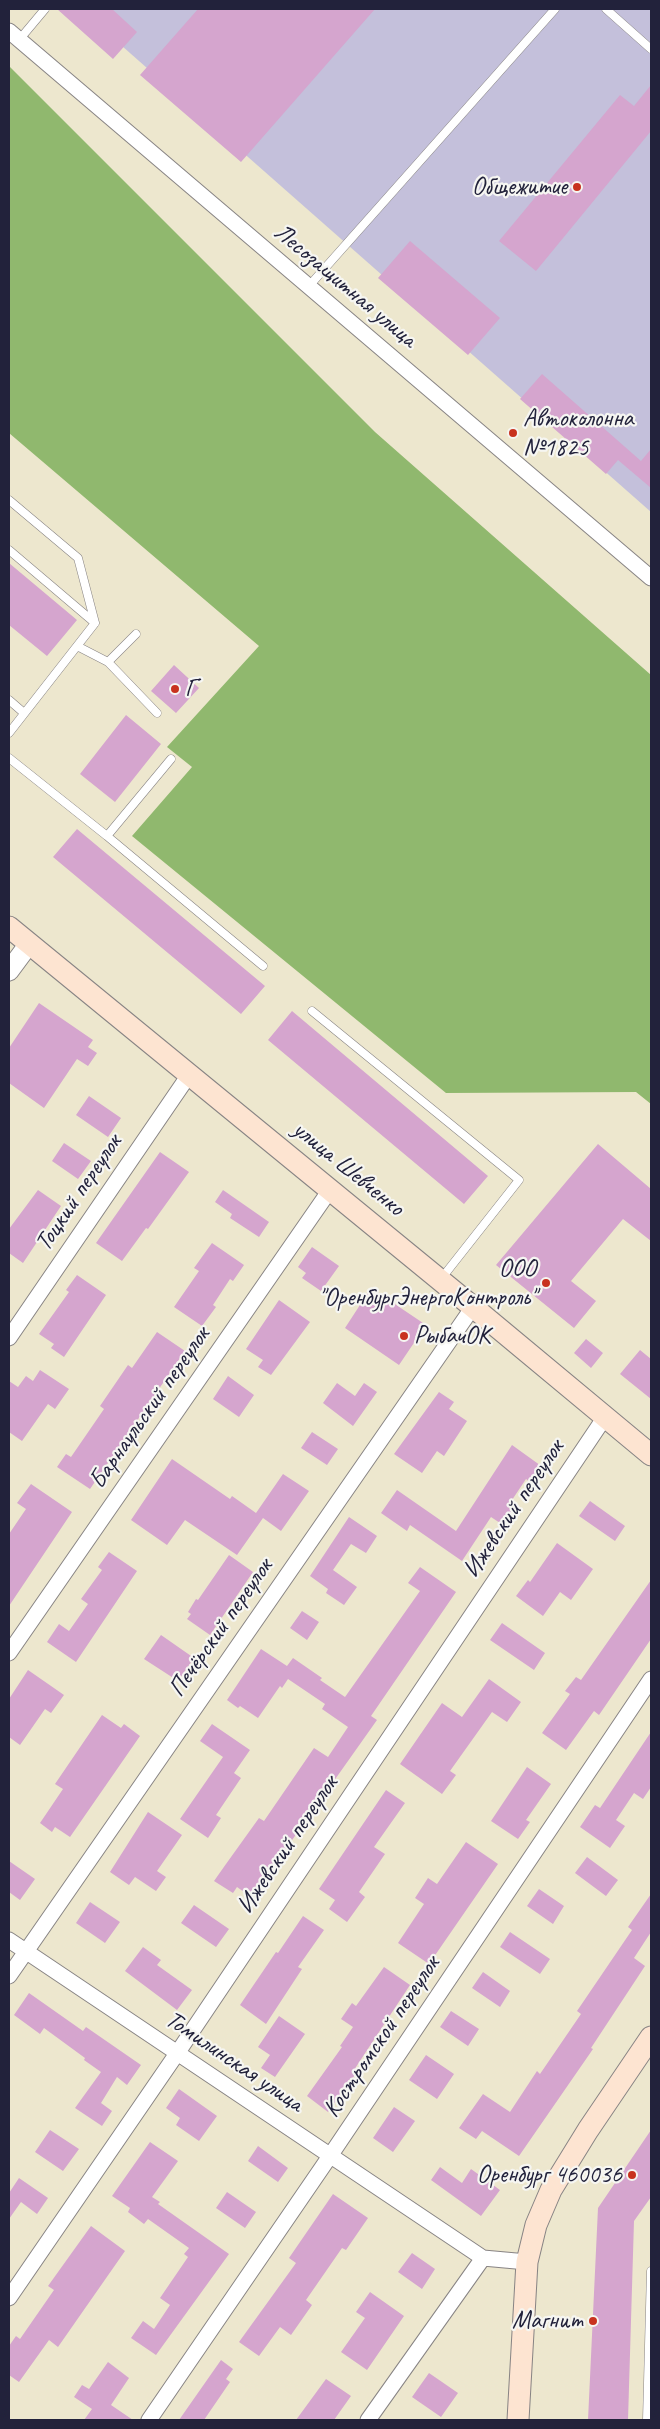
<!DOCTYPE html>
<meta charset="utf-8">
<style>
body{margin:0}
#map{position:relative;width:660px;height:2429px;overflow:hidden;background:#ede7ce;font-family:Caveat,sans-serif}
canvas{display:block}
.frame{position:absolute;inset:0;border:10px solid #22223b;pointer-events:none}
</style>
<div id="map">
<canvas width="660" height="2429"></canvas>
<div class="frame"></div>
</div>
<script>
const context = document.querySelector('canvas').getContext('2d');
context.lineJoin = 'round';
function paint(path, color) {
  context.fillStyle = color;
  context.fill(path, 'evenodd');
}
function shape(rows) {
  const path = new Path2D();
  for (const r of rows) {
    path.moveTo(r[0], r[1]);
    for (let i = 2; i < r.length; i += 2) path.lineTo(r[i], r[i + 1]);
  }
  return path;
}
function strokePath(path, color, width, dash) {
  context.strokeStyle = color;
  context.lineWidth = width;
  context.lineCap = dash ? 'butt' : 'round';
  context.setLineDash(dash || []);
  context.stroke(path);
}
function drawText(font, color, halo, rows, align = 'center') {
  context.font = font + ' Caveat,sans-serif';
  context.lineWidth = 4.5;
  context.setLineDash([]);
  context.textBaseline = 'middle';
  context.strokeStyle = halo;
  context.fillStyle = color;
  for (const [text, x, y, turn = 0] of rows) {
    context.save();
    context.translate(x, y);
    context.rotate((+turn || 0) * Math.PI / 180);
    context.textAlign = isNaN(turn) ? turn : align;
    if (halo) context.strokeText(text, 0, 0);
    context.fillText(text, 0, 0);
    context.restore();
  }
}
paint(shape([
 [80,9,651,9,651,512]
]), '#c4c0db');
paint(shape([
 [9,66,375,432,651,675,651,1104,636,1092,446,1093,132,836,192,767,167,747,259,646,9,433]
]), '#90b86e');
paint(shape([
 [57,9,112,9,137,32,113,59],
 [198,9,375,9,241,162,140,75],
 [651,85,651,131,536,271,499,241,620,95,634,106],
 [410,241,500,318,468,355,378,278],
 [542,374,641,461,651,449,651,488,618,460,606,474,520,399],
 [9,563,77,620,47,656,9,625],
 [174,665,199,688,176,713,151,691],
 [126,715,161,744,115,802,80,774],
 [77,829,265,986,241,1014,53,857],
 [39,1003,93,1040,88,1047,97,1053,88,1066,77,1059,44,1108,9,1083,9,1048],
 [292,1011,488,1176,464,1204,268,1040],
 [89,1096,121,1118,108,1137,76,1115],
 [64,1143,91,1161,78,1179,52,1161],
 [598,1144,651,1189,651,1241,623,1219,571,1281,596,1301,574,1328,496,1265],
 [160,1152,189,1172,148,1229,146,1228,122,1261,96,1243],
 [38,1190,61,1206,23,1263,9,1253,9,1229],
 [223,1190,269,1222,259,1237,230,1218,232,1214,215,1202],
 [212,1243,244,1265,233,1281,230,1279,213,1305,216,1307,202,1326,174,1307,199,1271,194,1268],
 [312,1247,339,1266,321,1291,302,1278,306,1273,298,1267],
 [77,1275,106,1295,64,1357,51,1348,54,1344,39,1334,69,1292,66,1290],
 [371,1288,426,1325,399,1365,345,1328],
 [279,1300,310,1322,271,1375,258,1367,263,1360,246,1349],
 [157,1332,185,1351,90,1489,57,1467,66,1454,71,1457,104,1409,100,1406,128,1365,132,1368],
 [586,1339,603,1353,591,1368,574,1353],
 [640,1350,651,1359,651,1399,620,1374],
 [40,1370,69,1389,55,1409,48,1404,22,1441,9,1432,9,1381,18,1387,26,1376,33,1381],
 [228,1376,254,1395,239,1417,213,1399],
 [337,1383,355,1396,364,1383,377,1392,353,1426,323,1403],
 [439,1392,454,1402,449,1409,467,1421,444,1456,437,1451,422,1473,394,1454],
 [312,1432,338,1449,327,1465,301,1448],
 [512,1445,544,1468,533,1484,526,1479,508,1506,513,1510,503,1525,491,1517,462,1561,410,1525,407,1531,381,1513,397,1490,456,1531],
 [172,1459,230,1499,232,1496,256,1513,283,1474,309,1491,281,1531,263,1518,237,1555,185,1520,167,1545,131,1520],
 [31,1484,72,1512,9,1606,9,1534,26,1509,17,1503],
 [590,1501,625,1526,615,1541,579,1516],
 [349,1517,377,1536,366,1553,351,1544,333,1570,357,1587,344,1605,326,1593,328,1589,310,1576],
 [557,1543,593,1569,571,1600,560,1592,543,1616,516,1596,528,1580,530,1582],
 [109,1552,137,1571,76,1662,47,1642,59,1624,69,1631,88,1604,81,1599,102,1570,98,1567],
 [229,1555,253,1572,210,1635,187,1619,191,1614,188,1612,196,1599,198,1600],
 [420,1567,456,1592,371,1716,377,1720,261,1884,251,1897,237,1887,233,1893,214,1881,226,1864,259,1818,264,1821,314,1748,328,1757,348,1727,322,1709,325,1704,288,1679,282,1688,280,1686,258,1718,240,1706,238,1708,227,1700,261,1649,287,1666,293,1658,322,1678,320,1680,345,1697,420,1591,408,1583],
 [651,1580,651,1639,599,1715,594,1711,566,1750,542,1733,570,1694,565,1691,576,1677,581,1680],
 [302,1611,319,1622,307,1640,290,1628],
 [502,1623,545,1653,534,1670,490,1640],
 [161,1635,194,1658,178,1681,144,1659],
 [28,1670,64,1695,51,1713,45,1709,20,1745,9,1737,9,1699],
 [489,1679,521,1702,507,1722,492,1712,450,1771,456,1775,442,1794,400,1764,442,1703,462,1717],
 [102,1715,121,1728,124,1724,140,1736,70,1837,55,1827,52,1832,40,1823,63,1789,55,1784],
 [212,1724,250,1750,234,1773,241,1778,216,1815,221,1818,208,1838,180,1819,223,1757,200,1741],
 [651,1732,651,1787,643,1799,634,1793,616,1820,625,1826,610,1848,580,1827,595,1805,600,1808],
 [527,1767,551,1784,526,1820,530,1822,518,1839,491,1821],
 [386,1790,405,1803,374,1847,385,1854,359,1892,365,1897,347,1922,329,1909,335,1900,319,1889],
 [148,1812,182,1835,157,1871,166,1877,156,1891,135,1877,129,1885,110,1872],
 [466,1842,498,1864,429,1964,398,1943,424,1904,415,1898,428,1878,437,1884],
 [587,1857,618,1880,606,1896,575,1873],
 [9,1861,35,1879,20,1900,9,1892],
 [539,1889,564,1906,553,1924,527,1906],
 [651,1894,651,1932,634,1958,645,1966,591,2048,593,2049,519,2156,482,2131,476,2139,459,2128,483,2094,510,2112,537,2071,540,2074,581,2014,577,2011,632,1930,628,1927],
 [90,1902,120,1922,105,1943,76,1923],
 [194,1905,229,1929,216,1947,181,1923],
 [303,1916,324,1930,298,1967,302,1969,266,2024,240,2005,276,1952,278,1953],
 [510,1932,550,1959,540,1974,500,1947],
 [143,1947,161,1960,157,1965,192,1990,177,2010,125,1971],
 [384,1967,410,1985,354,2070,357,2072,328,2112,307,2096,342,2047,340,2046,353,2027,341,2019,352,2003,356,2006],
 [483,1972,510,1991,500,2007,472,1988],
 [29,1993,83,2031,86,2027,141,2065,127,2085,117,2077,101,2103,112,2111,102,2126,75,2108,101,2072,84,2060,85,2058,44,2028,40,2034,14,2015],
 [451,2011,479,2029,468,2046,440,2027],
 [279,2016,305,2034,275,2077,261,2068,270,2055,258,2047],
 [426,2055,454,2074,437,2099,409,2080],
 [179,2089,217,2116,199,2141,176,2125,180,2118,166,2108],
 [394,2107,415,2121,393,2152,373,2138],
 [50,2130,79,2149,63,2171,35,2152],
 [651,2130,651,2197,634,2221,628,2420,588,2420,598,2208],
 [150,2142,178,2161,152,2197,160,2202,158,2204,229,2254,156,2355,131,2338,143,2321,154,2329,170,2305,160,2298,188,2257,184,2254,189,2248,148,2219,144,2224,128,2212,130,2208,112,2196],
 [258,2146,288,2168,278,2182,248,2161],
 [440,2167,462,2183,471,2169,500,2190,481,2216,431,2180],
 [19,2178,48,2198,37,2214,21,2202,9,2219,9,2193],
 [227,2192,256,2212,245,2228,216,2208],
 [333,2194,368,2218,346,2250,342,2248,306,2300,312,2305,291,2335,280,2327,259,2356,239,2342,296,2263,289,2258],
 [91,2226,125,2251,58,2347,49,2340,19,2382,9,2375,9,2346,16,2336,20,2339,54,2290,48,2286],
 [412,2253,435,2269,422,2289,398,2272],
 [370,2292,404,2316,367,2370,341,2352,365,2318,356,2312],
 [221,2360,233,2369,226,2379,230,2382,204,2420,179,2420],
 [108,2362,129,2378,111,2405,133,2420,84,2420,92,2409,74,2397,82,2385,89,2389],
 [429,2373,458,2393,441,2417,412,2397],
 [326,2379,351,2396,334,2420,296,2420]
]), '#d5a5ce');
const service = shape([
 [606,9,651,49],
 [19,40,45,9],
 [309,286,555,9],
 [9,500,78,558,95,623],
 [9,550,95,623,9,733],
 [77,646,108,662,136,634],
 [108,662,157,713],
 [9,700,24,713],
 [9,758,107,836,263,966],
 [107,836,171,759],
 [312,1011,519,1180,441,1279],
 [647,2420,651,2271]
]);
const minor = shape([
 [9,31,651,578],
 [9,1338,189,1075],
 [9,1653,330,1190],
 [9,1940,483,2258],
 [9,1976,473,1307],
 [9,2298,178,2052,605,1417],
 [149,2420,330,2156,651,1679],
 [368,2420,483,2258,527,2262]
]);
const tertiary = shape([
 [9,971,29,944]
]);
const secondary = shape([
 [9,927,473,1307,651,1455],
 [518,2420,527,2262,536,2225,551,2190,588,2130,651,2037]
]);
strokePath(service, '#888484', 9);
strokePath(minor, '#888484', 17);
strokePath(tertiary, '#888484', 21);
strokePath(secondary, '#888484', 23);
strokePath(service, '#fff', 8);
strokePath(minor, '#fff', 15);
strokePath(tertiary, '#fff', 19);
strokePath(secondary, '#fde4d1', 21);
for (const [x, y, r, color] of [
 [577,187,5,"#c8321e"],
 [513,433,5,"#c8321e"],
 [175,689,5,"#c8321e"],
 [546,1283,5,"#c8321e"],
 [404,1336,5,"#c8321e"],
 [632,2175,5,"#c8321e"],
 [593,2321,5,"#c8321e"]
]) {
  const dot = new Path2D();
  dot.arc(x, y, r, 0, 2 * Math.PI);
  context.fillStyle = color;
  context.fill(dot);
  strokePath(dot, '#f6f6f2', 2);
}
drawText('25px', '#22223b', '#f6f6f2', [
 ["Общежитие",567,187],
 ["Автоколонна",523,419,"left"],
 ["№1825",523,448,"left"],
 ["Г",185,689,"left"],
 ["ООО",536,1269],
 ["\"ОренбургЭнергоКонтроль\"",536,1298],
 ["РыбачОК",414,1336,"left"],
 ["Оренбург 460036",622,2175],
 ["Магнит",583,2321]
], 'right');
drawText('25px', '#22223b', '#f6f6f2', [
 ["Лесозащитная улица",345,286,40],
 ["улица Шевченко",348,1169,39],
 ["Тоцкий переулок",79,1193,-56],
 ["Барнаульский переулок",150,1408,-55],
 ["Ижевский переулок",514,1509,-56],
 ["Печёрский переулок",221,1628,-55],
 ["Ижевский переулок",288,1845,-56],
 ["Костромской переулок",382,2037,-56],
 ["Томилинская улица",234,2062,34]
]);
</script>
